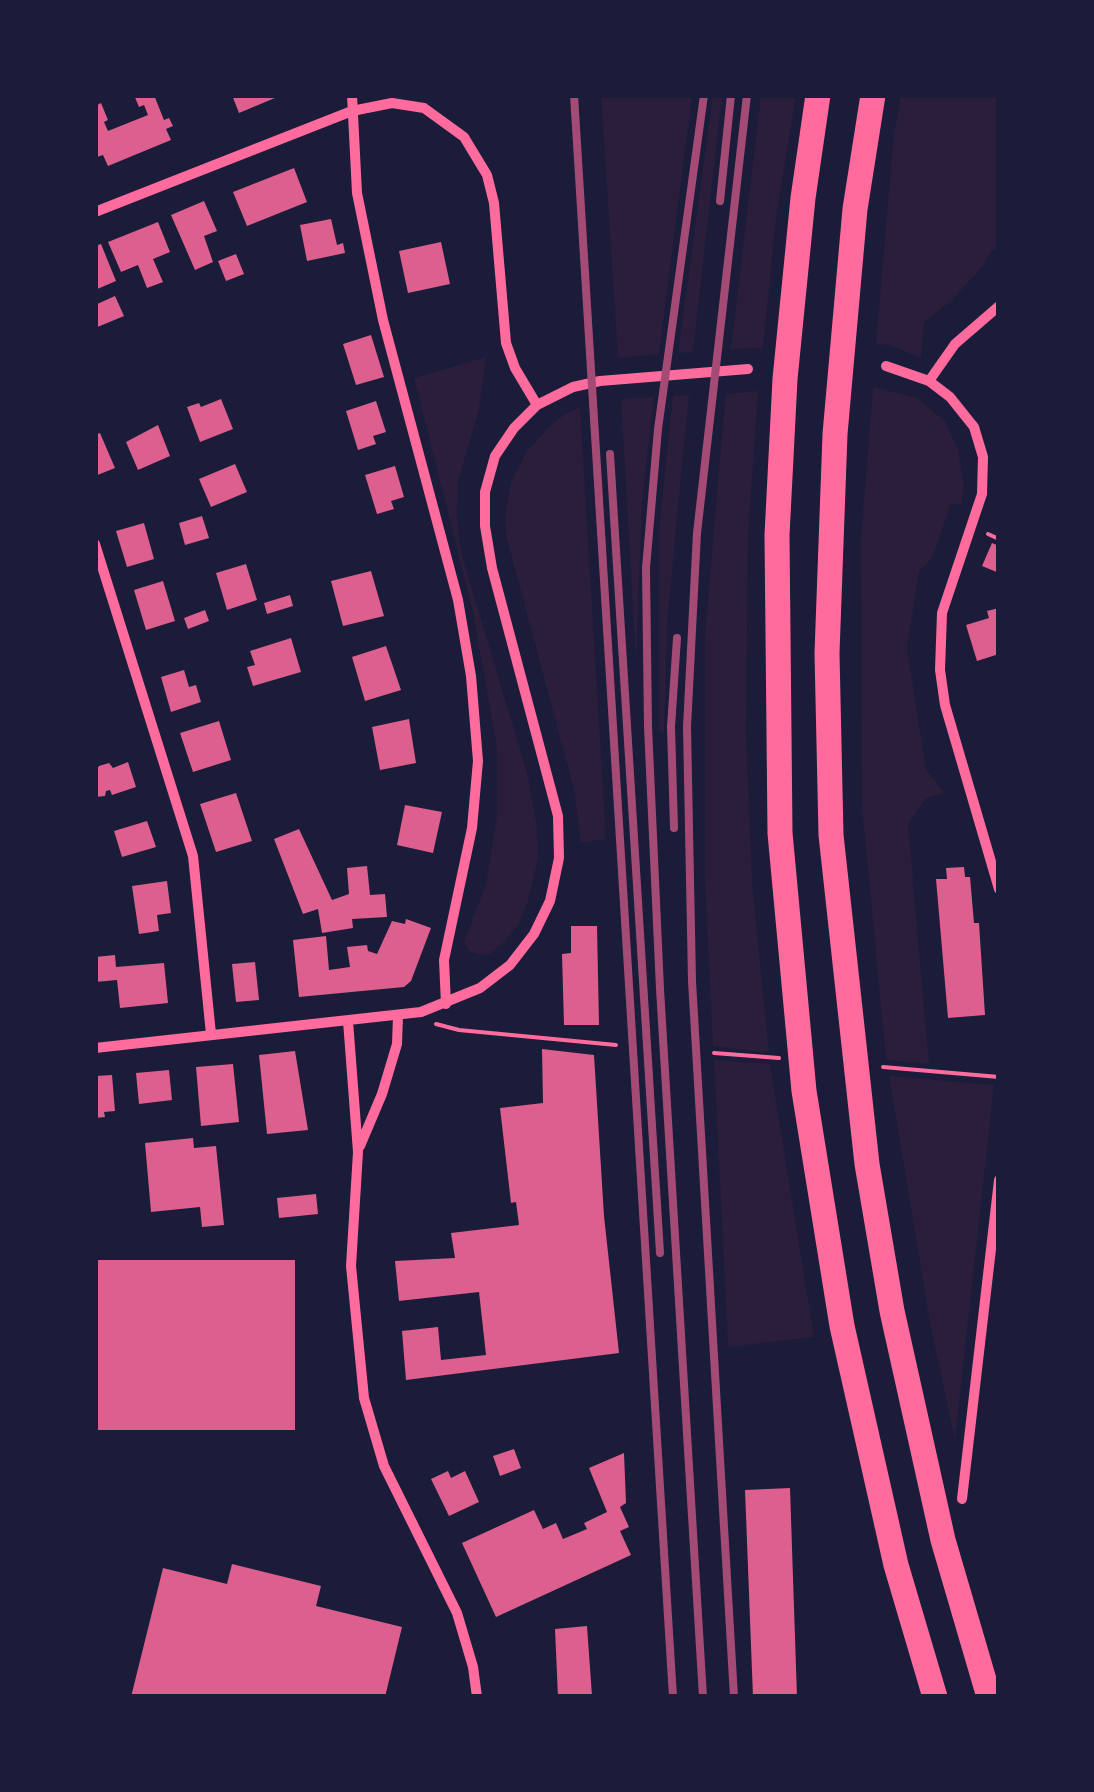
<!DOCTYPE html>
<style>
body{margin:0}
#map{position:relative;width:1094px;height:1792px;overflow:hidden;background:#1b1b3a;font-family:"Varela Round",sans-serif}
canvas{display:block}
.frame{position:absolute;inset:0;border:98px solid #1b1b3a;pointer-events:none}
</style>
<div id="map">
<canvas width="1094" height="1792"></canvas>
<div class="frame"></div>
</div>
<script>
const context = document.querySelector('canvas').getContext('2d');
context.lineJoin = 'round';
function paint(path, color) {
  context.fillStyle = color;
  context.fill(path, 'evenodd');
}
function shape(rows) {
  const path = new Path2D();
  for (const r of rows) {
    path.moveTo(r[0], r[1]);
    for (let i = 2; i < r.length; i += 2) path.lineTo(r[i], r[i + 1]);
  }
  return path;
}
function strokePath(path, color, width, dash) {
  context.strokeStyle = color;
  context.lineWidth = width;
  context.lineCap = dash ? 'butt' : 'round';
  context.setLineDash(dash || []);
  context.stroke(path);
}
paint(shape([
 [601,95,692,95,659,354,618,358],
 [713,95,722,95,693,352,678,353],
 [761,95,796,95,776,218,763,348,731,349],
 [901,95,999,95,999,251,992,249,983,266,950,302,924,322,921,358,889,345,876,344,893,142],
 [486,357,479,409,458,482,457,517,461,552,528,776,537,828,538,858,528,901,519,924,503,943,489,954,480,955,469,951,464,942,486,884,497,816,497,748,473,612,414,378],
 [873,387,917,398,945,421,958,450,964,485,961,505,951,504,932,558,919,571,907,648,926,770,945,793,927,798,908,824,929,1064,886,1060,862,805,861,538],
 [758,391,748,537,746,732,752,880,769,1053,713,1046,705,883,705,635,722,434,726,394],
 [689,395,668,612,664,732,659,731,659,529,673,396],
 [654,397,642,503,636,661,621,399],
 [580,407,606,839,581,843,574,790,506,535,505,516,511,482,527,451,551,425,565,414],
 [714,1060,770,1064,814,1337,728,1347],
 [889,1076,994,1085,955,1440,930,1323]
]), '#2a1e3b');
paint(shape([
 [134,95,154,95,164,120,169,118,173,126,166,129,171,140,108,166,103,155,97,157,95,150,95,106,101,103,108,120,104,122,108,131,148,115,144,105,139,107],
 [232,95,282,95,239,113],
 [294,168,307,202,247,226,233,192],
 [204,201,217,231,204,236,213,262,195,270,171,215],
 [331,219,337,245,343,243,345,253,307,261,300,225],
 [158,222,170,252,153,259,163,282,147,288,138,265,121,272,108,242],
 [441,242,450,284,408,293,399,251],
 [101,244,116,281,95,290,95,246],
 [236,254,244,274,226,281,218,261],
 [115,296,124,316,95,328,95,305],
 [371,335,384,377,356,385,343,344],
 [221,399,233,429,200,442,187,407,199,403,201,407],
 [376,401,386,432,373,436,376,444,358,450,346,411],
 [158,425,170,456,138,470,126,442],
 [100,433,115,468,95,476,95,435],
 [235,464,247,492,211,507,199,479],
 [395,466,404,497,391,501,394,509,377,514,365,475],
 [202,516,209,538,185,545,179,523],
 [144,523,154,559,127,567,116,531],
 [992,543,999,546,999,573,982,566],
 [246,564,257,600,227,610,216,573],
 [371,571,384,616,343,626,331,581],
 [163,581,175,621,146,630,134,590],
 [290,595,293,606,267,614,264,603],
 [999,608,999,654,977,661,966,625,989,618,987,611],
 [205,610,209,621,188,629,184,618],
 [291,638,301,672,253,686,247,667,255,665,250,651],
 [386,646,401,690,365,701,352,657],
 [184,670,189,687,196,685,201,702,171,712,161,677],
 [409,719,416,763,380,770,372,727],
 [219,721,231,760,193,772,180,733],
 [128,762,136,787,112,795,110,790,106,791,105,796,95,797,95,771,99,766,109,763,113,768],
 [236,793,252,841,216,852,200,804],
 [405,805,442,812,433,853,397,845],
 [147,821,156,847,122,857,114,831],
 [299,829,332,900,349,894,347,868,367,866,370,895,385,894,387,917,352,919,353,928,322,933,318,909,303,914,274,839],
 [964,867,965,877,970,877,974,923,979,923,985,1015,948,1018,936,879,947,879,946,868],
 [167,881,171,913,157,915,159,931,139,934,132,886],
 [406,919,431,928,411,981,404,987,299,997,293,940,326,936,329,970,350,967,347,947,367,945,368,951,377,954,392,921,405,924],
 [571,926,597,926,599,1025,564,1025,562,954,571,953],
 [115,955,116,967,164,963,168,1003,120,1008,117,980,95,982,95,957],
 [255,962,259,1000,236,1002,232,964],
 [542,1049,594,1055,604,1216,619,1353,406,1380,402,1331,438,1327,441,1360,486,1355,479,1292,399,1301,395,1261,455,1258,451,1233,519,1225,516,1202,511,1203,500,1108,543,1103],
 [295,1051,308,1130,267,1134,259,1055],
 [233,1064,239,1122,201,1126,196,1067],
 [169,1070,172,1100,139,1104,136,1073],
 [112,1075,115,1111,104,1112,105,1117,95,1118,95,1076],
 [193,1138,194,1148,216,1146,224,1225,202,1227,200,1207,151,1212,145,1143],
 [316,1194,318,1214,279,1218,277,1198],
 [95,1260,295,1260,295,1430,95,1430],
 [514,1449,521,1468,500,1476,493,1456],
 [624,1453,626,1503,620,1507,629,1527,620,1531,631,1555,496,1617,462,1543,534,1510,543,1529,556,1523,563,1539,587,1529,584,1523,607,1512,589,1468],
 [448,1471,451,1478,465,1471,479,1502,449,1516,431,1479],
 [790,1488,797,1697,753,1697,745,1490],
 [232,1564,321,1586,316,1606,402,1627,385,1697,131,1697,163,1568,227,1584],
 [587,1626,592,1696,558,1697,555,1629]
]), '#dd5f8e');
strokePath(shape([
 [988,534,999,539],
 [436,1024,459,1030,616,1045],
 [714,1053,779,1058],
 [883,1067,999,1077]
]), '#ff6b9d', 4);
strokePath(shape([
 [352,95,357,193,383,320,458,600,471,676,478,761,472,828,444,960,446,1004],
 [95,212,352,111,392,103,424,108,464,137,487,175,494,203,506,343,515,368,537,405],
 [886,366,929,381,950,397,974,427,983,457,982,494,942,613,940,670,945,705,999,889],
 [929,381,955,344,999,306],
 [95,544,193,856,211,1034],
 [348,1021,358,1152,351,1266,364,1398,384,1466,457,1613,473,1667,477,1697],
 [95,1048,421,1012,480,988,510,965,534,934,550,901,559,858,558,816,492,568,485,526,485,492,495,456,514,428,537,405,573,387,600,381,748,369],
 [360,1146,382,1094,397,1044,398,1016],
 [962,1499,999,1180]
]), '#ff6b9d', 10);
strokePath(shape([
 [818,95,803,198,785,379,777,535,780,833,804,1091,842,1326,896,1565,935,1697],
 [873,95,855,209,835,434,827,653,831,835,867,1164,892,1311,943,1540,989,1697]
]), '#ff6b9d', 25);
strokePath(shape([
 [574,95,673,1697],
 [720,201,731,95],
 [610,454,660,1253],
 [674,828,671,727,677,638],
 [703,1697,660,989,648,727,646,568,658,429,704,95],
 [734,1697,692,981,687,727,697,533,747,95]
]), '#a44b75', 8);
</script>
